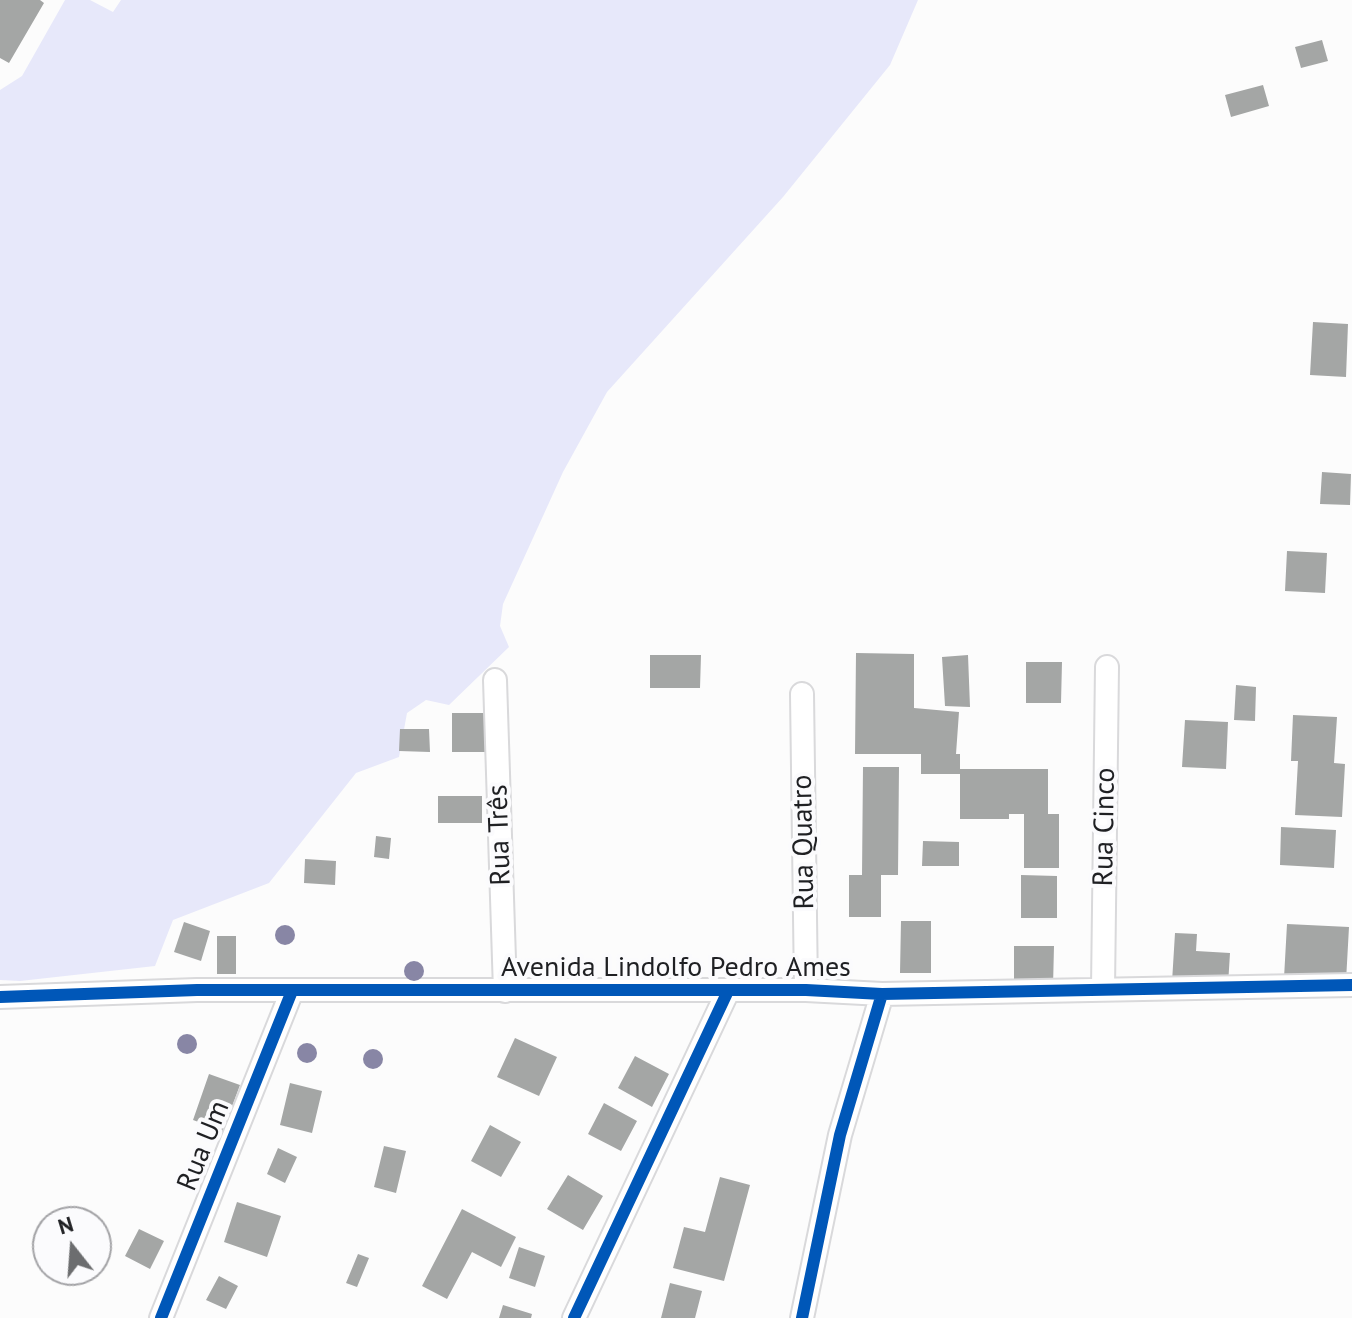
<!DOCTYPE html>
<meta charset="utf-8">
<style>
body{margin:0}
#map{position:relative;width:1352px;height:1318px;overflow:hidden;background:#fcfcfc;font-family:"PT Sans",sans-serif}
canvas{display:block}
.north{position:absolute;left:32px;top:1206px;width:80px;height:80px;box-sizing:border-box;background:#fbfbfd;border:2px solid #a3a3a6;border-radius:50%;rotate:343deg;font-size:22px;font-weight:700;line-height:32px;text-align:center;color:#1f2023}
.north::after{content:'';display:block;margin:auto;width:28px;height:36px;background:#6c6d6f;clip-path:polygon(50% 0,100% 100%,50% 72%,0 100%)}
</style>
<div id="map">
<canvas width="1352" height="1318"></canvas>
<div class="north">N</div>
</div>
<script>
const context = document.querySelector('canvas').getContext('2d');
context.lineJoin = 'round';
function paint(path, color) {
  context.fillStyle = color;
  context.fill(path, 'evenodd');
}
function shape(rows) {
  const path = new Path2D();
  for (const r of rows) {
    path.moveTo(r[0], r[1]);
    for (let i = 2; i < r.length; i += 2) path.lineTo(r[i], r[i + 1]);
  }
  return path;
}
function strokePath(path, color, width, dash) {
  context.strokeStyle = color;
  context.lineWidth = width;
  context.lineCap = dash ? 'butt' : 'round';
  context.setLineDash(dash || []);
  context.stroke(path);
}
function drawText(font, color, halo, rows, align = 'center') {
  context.font = font + ' "PT Sans",sans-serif';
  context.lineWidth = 8;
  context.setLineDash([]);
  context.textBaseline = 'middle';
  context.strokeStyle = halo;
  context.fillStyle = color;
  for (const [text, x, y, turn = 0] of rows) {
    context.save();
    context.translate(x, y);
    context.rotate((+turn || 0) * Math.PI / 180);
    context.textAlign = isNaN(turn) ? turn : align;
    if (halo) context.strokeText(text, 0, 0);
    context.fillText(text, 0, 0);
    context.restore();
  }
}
paint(shape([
 [65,0,90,0,113,12,121,0,918,0,890,65,783,197,607,392,563,472,503,604,500,626,509,647,449,705,426,700,407,713,399,757,356,773,269,883,173,920,155,966,20,981,0,980,0,90,22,76]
]), '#e7e8fa');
paint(shape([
 [0,0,40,0,44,3,9,63,0,58],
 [1322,40,1328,61,1301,68,1295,47],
 [1263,85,1269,106,1231,117,1225,95],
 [1313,322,1348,324,1346,377,1310,375],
 [1322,472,1351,474,1350,505,1320,504],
 [1287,551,1327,553,1325,593,1285,591],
 [856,653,914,654,914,708,959,712,956,754,960,754,960,769,1048,769,1048,814,1059,814,1059,868,1024,868,1024,814,1009,814,1009,819,960,819,960,774,921,774,921,754,855,754],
 [650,655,701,655,700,688,650,688],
 [968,655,970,707,945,706,942,657],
 [1026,662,1062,662,1061,703,1026,703],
 [1236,685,1256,687,1255,721,1234,720],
 [452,713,491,713,491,752,452,752],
 [1293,715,1337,717,1334,763,1345,764,1342,817,1295,815,1298,761,1291,761],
 [1185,720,1228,722,1226,769,1182,767],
 [400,729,429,729,430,752,399,751],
 [863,767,899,767,898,875,881,875,881,917,849,917,849,875,862,875],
 [438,796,482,796,482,823,438,823],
 [1281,827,1336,830,1334,868,1280,865],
 [376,836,391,838,389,859,374,857],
 [923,841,959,842,959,866,922,866],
 [305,859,336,861,335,885,304,883],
 [1021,875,1057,876,1057,918,1021,918],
 [901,921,931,921,931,973,900,973],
 [184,922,210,931,201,961,174,952],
 [1287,924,1349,927,1346,981,1284,978],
 [1175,933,1197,934,1196,951,1230,953,1228,985,1172,982],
 [217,936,236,936,236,974,217,974],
 [1014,946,1054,946,1053,987,1014,986],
 [515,1038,557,1057,539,1096,497,1077],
 [635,1056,669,1074,652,1107,618,1088],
 [209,1074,240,1085,223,1131,193,1120],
 [290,1083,322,1091,312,1133,280,1125],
 [604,1103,637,1121,621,1151,588,1134],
 [490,1125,521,1142,501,1177,471,1161],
 [384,1146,406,1151,396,1193,374,1187],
 [278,1148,297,1157,285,1183,267,1174],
 [568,1175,603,1196,583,1230,547,1209],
 [720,1177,750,1185,724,1281,673,1268,684,1227,705,1232],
 [237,1202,281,1216,267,1257,224,1242],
 [462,1209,516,1237,501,1267,472,1252,447,1299,422,1286],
 [139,1229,164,1241,150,1269,125,1256],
 [519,1247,545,1256,535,1287,509,1278],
 [358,1254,369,1258,357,1287,346,1283],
 [219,1276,238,1286,226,1309,206,1300],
 [670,1283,702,1291,695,1318,661,1318],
 [503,1305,532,1314,531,1318,499,1318]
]), '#a4a6a5');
const street = shape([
 [495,680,505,991],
 [802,694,806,990],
 [1103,988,1107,667],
 [0,997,197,990,806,990,882,994,1352,985],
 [161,1318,292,991],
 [574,1318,728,991],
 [802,1318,840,1135,882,994]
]);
strokePath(street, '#d9d9db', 26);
strokePath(street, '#fff', 22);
strokePath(shape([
 [0,997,197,990,806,990,882,994,1352,985],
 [161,1318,292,991],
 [574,1318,728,991],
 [802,1318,840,1135,882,994]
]), '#0057b8', 12);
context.fillStyle = '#8886a5';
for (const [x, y] of [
 [285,935],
 [414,971],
 [187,1044],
 [307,1053],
 [373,1059]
]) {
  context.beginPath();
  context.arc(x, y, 10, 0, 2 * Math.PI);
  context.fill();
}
drawText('28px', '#1f2023', '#fbfbfd', [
 ["Rua Cinco",1105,827,-89],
 ["Rua Três",500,835,-92],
 ["Rua Quatro",804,842,-91],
 ["Avenida Lindolfo Pedro Ames",676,968],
 ["Rua Um",204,1146,-68]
]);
</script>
